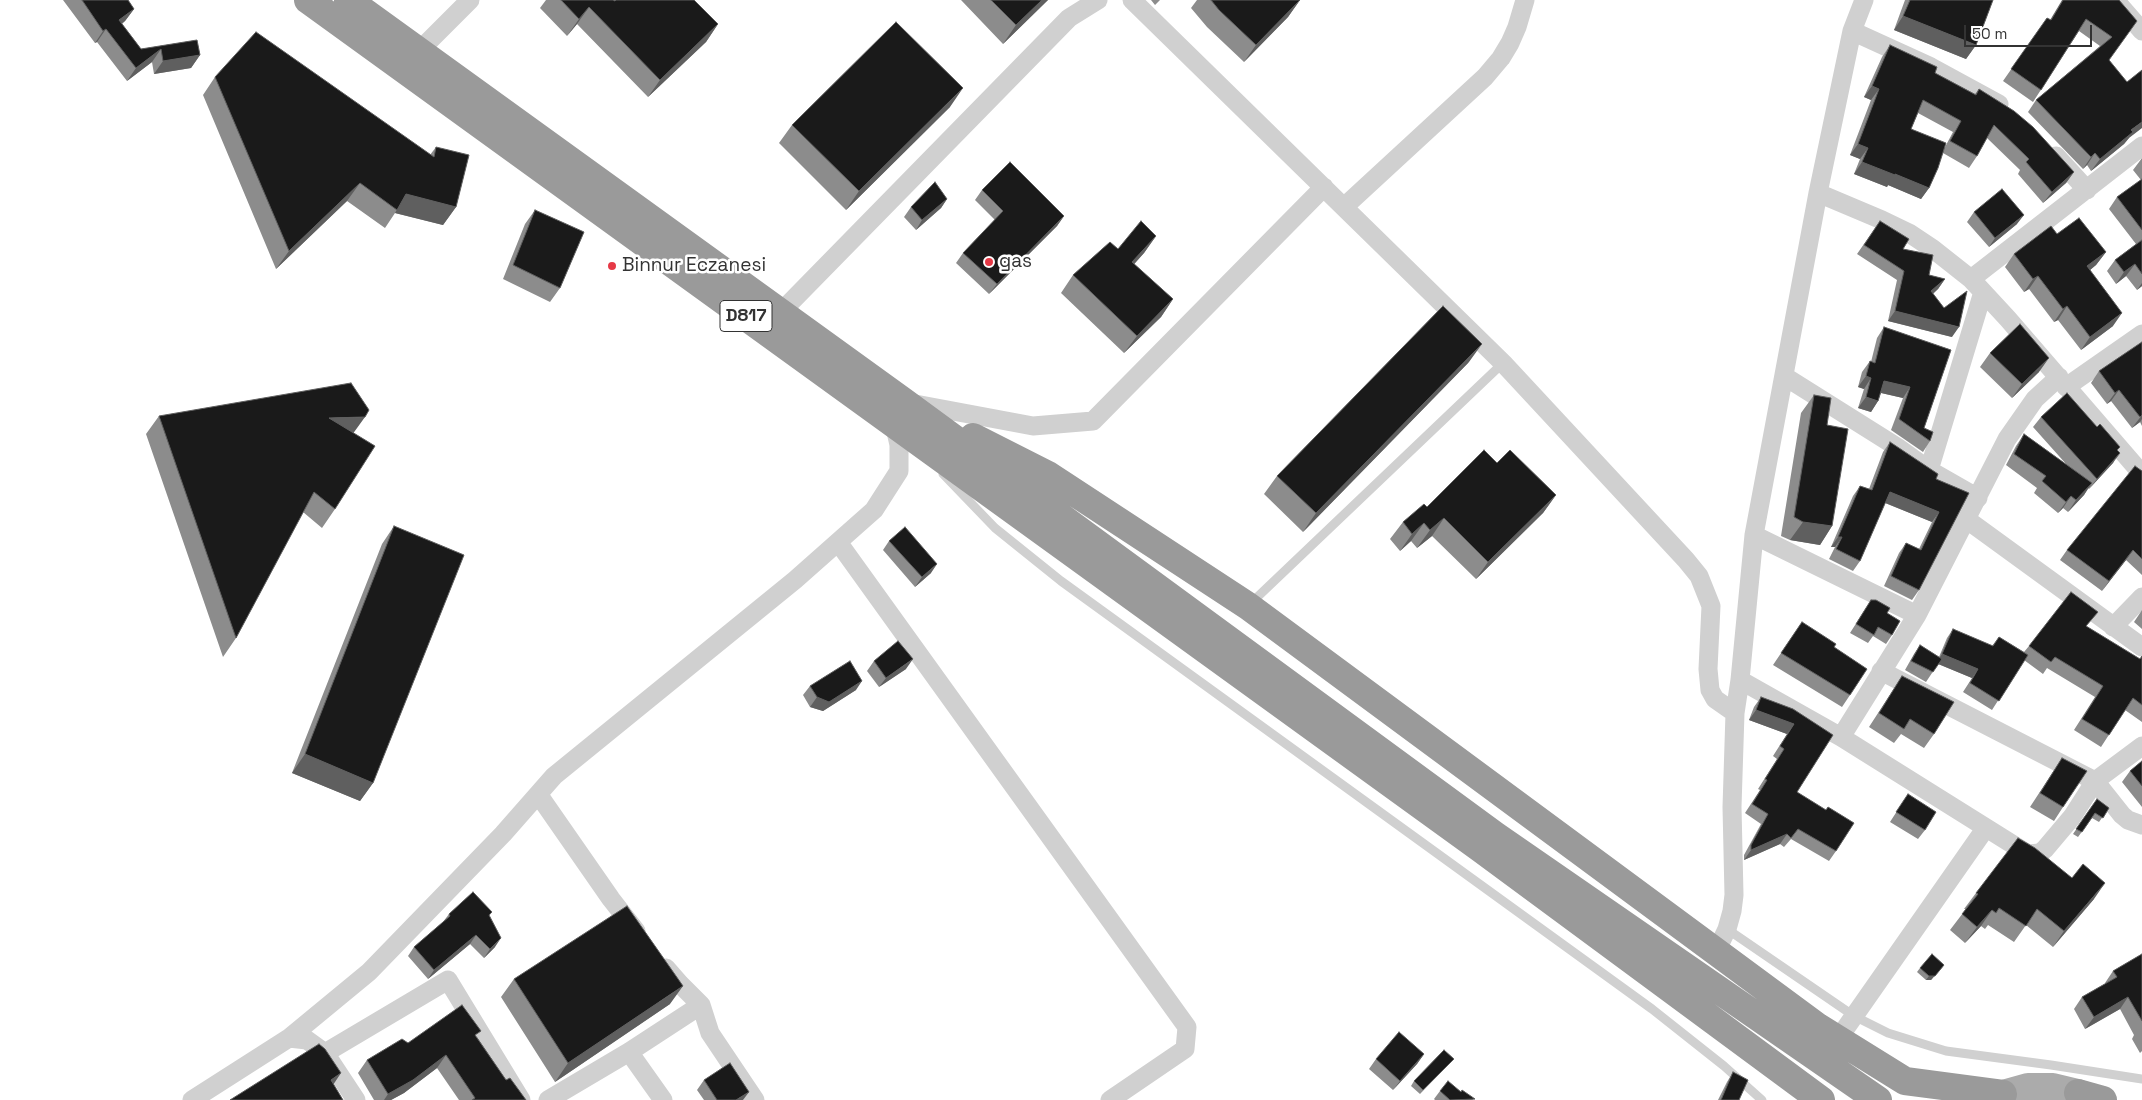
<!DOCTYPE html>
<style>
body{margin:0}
#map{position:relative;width:2142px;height:1100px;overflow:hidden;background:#fff;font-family:"Space Grotesk",sans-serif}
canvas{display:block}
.scale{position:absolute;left:1964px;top:25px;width:128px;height:22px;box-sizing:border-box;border:2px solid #333;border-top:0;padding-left:6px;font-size:15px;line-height:18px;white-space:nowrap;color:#333;-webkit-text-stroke:4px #fff;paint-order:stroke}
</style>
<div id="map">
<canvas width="2142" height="1100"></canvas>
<div class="scale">50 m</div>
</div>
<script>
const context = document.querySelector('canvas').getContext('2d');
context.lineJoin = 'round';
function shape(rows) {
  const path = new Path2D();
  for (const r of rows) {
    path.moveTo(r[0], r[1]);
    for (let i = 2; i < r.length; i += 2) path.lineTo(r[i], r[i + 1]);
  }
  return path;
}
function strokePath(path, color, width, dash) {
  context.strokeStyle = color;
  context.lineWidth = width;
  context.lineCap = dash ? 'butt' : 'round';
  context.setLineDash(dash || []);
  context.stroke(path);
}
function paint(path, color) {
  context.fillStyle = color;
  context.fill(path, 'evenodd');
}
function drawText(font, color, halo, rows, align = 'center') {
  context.font = font + ' "Space Grotesk",sans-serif';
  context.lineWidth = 5;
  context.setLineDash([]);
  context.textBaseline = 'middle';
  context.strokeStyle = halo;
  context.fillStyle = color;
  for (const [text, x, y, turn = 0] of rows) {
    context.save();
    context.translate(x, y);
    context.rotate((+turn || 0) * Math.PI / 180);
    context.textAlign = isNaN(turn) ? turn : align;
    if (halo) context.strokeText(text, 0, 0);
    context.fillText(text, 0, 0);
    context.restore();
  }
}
strokePath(shape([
 [943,474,995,528,1061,581,1652,1009,1724,1066,1762,1100],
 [1250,604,1503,363],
 [1727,929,1854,1016,1888,1033,1946,1051,2051,1065,2142,1079]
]), '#d0d0d0', 9);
strokePath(shape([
 [1132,0,1503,363,1686,560,1699,576,1711,606,1708,669,1710,690,1715,699,1735,713],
 [2115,0,2142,31],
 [1852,31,1931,67,1999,104],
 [419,51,470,0],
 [2056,156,2087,190],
 [1818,193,1882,220,1909,233,1933,249,1971,279,2008,319,2142,474],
 [1344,207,1485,77,1501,58,1510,43,1517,27,1525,0],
 [1971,279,2142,146],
 [780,313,1069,18,1098,0],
 [1784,376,1897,447,1929,470,1978,498],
 [2066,387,2142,334],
 [910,403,1033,426,1093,421,1324,187],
 [1929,470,1983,292],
 [1966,519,2142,647],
 [1754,535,1917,615],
 [838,542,1187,1027,1185,1049,1110,1100],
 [2113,627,2142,597],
 [1881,671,2095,781,2122,815,2128,820,2142,825],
 [1740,680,1841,737,2028,854,2040,853,2045,849,2072,817,2095,781,2142,746],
 [1841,737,1917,615,2007,439,2035,399,2059,377],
 [538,794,611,899,636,931],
 [1716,952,1727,929,1732,911,1734,895,1732,807,1735,713,1740,680,1754,535,1818,193,1852,31,1864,0],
 [666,968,680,984,701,1005],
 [289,1038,369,972,503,834,554,776,795,580,874,510,899,471,899,445,894,423],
 [1838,1039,1985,829],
 [629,1052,663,1100],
 [325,1053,448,980,521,1100],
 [192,1100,289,1038,307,1040,325,1053,356,1100],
 [548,1100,629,1052,701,1005,710,1033,755,1100]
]), '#d0d0d0', 19);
strokePath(shape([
 [1994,1100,2003,1094,2028,1087,2053,1087,2078,1093,2089,1100]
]), '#ababab', 28);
strokePath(shape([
 [308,0,1481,849,1821,1100],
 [348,0,903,401,1496,836,1878,1100],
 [973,437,1048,475,1248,606,1818,1027,1905,1081,2003,1094],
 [2078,1093,2103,1100]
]), '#9a9a9a', 28);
paint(shape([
 [63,0,128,0,134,9,125,21,122,24,141,49,197,40,200,55,191,68,154,74,152,62,127,81,97,42,95,43],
 [546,0,613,0,718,24,706,42,648,97,577,24,567,36,540,8],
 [961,0,1048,0,1003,44],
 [1151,0,1160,0,1155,5],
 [1197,0,1300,0,1288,17,1244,62,1207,27,1191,8],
 [1905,0,1993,0,1976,45,1966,59,1894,30],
 [2062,0,2119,0,2109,60,2129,138,2124,144,2091,171,2087,165,2083,169,2028,112,2036,100,2100,46,2079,31,2033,102,2003,81,2047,18,2050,20],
 [1890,45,1935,73,1975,94,1979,89,2074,172,2066,183,2043,203,2018,174,2020,170,1987,138,1977,156,1969,168,1943,153,1929,188,1921,199,1888,185,1887,187,1854,174,1860,159,1850,155,1871,100,1864,97,1882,57],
 [1918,113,1953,132,1945,147,1911,129],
 [215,77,430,155,436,147,456,207,443,225,395,213,385,228,347,201,276,269,203,95],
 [950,107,846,210,779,143,792,125],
 [2142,158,2142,286,2137,290,2126,276,2116,284,2107,271,2115,260,2136,244,2109,209,2117,197,2141,180,2133,170],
 [982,190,1064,216,1057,226,989,294,956,263,963,253,995,220,975,200],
 [947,199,941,208,916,230,904,217,911,207],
 [535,210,560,288,550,302,503,279,525,224],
 [1974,212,2017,224,1989,247,1967,222],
 [1880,221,1903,249,1929,275,1945,279,1938,289,1933,294,1944,308,1952,337,1888,321,1897,280,1857,254],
 [2057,234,2106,252,2096,265,2090,270,2113,326,2081,350,2058,320,2054,322,2029,289,2024,292,2005,267,2014,254],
 [1156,236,1144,253,1134,264,1173,299,1161,317,1124,353,1061,293,1073,275,1118,249],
 [1884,327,1951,350,1924,428,1930,441,1923,452,1891,430,1903,398,1881,393,1878,401,1871,412,1858,408,1864,389,1858,387,1862,372,1870,361,1871,362,1877,338],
 [2142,342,2142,426,2140,422,2132,428,2111,401,2107,404,2091,383,2099,371],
 [1990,353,2039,372,2012,398,1980,367],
 [1469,362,1303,532,1264,494,1277,476],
 [1814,395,1827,425,1832,526,1820,545,1790,540,1781,536,1801,413],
 [159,416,353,433,335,509,322,528,303,512,236,638,223,657,146,434],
 [2041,417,2118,450,2113,463,2089,489,2088,488,2084,495,2068,512,2063,508,2058,513,2034,493,2037,488,2006,465,2016,446,2024,434,2067,465,2033,427],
 [1890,442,1936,479,1969,493,1919,590,1912,600,1884,586,1899,553,1906,543,1919,549,1932,522,1885,503,1860,561,1853,571,1829,559,1835,547,1831,547,1853,496,1860,486,1869,489,1883,452],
 [1497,463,1556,495,1543,513,1476,579,1432,536,1417,548,1411,541,1400,551,1390,539,1403,522],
 [2142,471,2142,575,2126,560,2102,591,2060,560,2067,550],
 [394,526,373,783,360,801,292,773,382,544],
 [889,541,931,573,915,587,883,550],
 [1871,600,1887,613,1892,635,1886,644,1873,636,1868,643,1850,633],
 [2142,610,2142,629,2134,622],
 [1802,622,1834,647,1850,695,1842,707,1773,665],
 [2087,627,2140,659,2142,656,2142,722,2125,710,2101,747,2074,730,2095,697,2047,668,2043,674,2024,660,1992,710,1963,692,1972,678,1938,664,1926,682,1905,670,1914,654,1920,645,1939,657,1947,638,1953,629,1992,646,1999,637,2024,652,2029,646],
 [874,661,906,669,879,687,867,671],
 [1902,676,1934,734,1924,748,1901,734,1894,743,1869,727],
 [810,686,856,690,823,711,810,707,803,695],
 [1761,697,1793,709,1797,792,1836,851,1829,861,1791,839,1784,847,1780,844,1744,860,1744,855,1761,824,1745,813,1760,790,1758,789,1777,759,1773,756,1787,734,1749,720,1754,707],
 [2062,758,2063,807,2054,821,2030,807],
 [2142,761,2142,807,2122,782,2130,771],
 [1908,794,1925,830,1918,839,1890,822],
 [2097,799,2109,808,2099,822,2092,818,2078,837,2073,834],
 [1976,893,2094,899,2053,947,2026,925,2014,942,1988,925,1985,929,1981,926,1965,943,1950,930,1966,909,1964,909],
 [492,912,489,916,495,947,484,958,470,944,428,979,408,956,414,947,443,922,449,914],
 [2142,954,2142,1051,2140,1053,2132,1039,2134,1035,2120,1009,2085,1029,2074,1009,2082,997,2105,984,2105,983,2113,971],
 [1944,965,1931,980,1926,980,1917,972,1920,968],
 [514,979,670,1004,555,1082,501,997],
 [477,1037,506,1080,526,1100,459,1100,437,1068,404,1093,391,1100,374,1100,358,1073,367,1060,408,1043],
 [1424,1054,1417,1064,1393,1090,1369,1069,1376,1059],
 [1450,1063,1420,1094,1411,1086,1414,1081],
 [1733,1072,1739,1100,1718,1100,1727,1082],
 [704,1080,743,1100,704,1100,697,1090],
 [1440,1091,1461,1092,1474,1100,1435,1100,1434,1099]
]), '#8c8c8c');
paint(shape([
 [1042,0,1048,0,1003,44,1016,25],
 [1300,0,1288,17,1244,62,1256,45],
 [589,7,577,24,567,36,579,19],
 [134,9,125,21,110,32,119,20],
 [1903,16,1976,45,1966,59,1894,30],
 [718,24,706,42,648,97,660,80],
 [106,29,97,42,95,43,103,31],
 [161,49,152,62,127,81,136,68],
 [200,55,191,68,154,74,163,61],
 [1872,86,1879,89,1871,100,1864,97],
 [963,88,950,107,846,210,859,191],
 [2142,122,2142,128,2129,138,2124,144,2091,171,2100,159,2131,130],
 [1858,144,1868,148,1860,159,1850,155],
 [2095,153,2087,165,2083,169,2091,157],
 [1862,162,1895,174,1929,188,1921,199,1888,185,1887,187,1854,174],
 [2074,172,2066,183,2043,203,2052,192],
 [360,183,347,201,276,269,289,251],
 [406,194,456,207,443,225,395,213],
 [947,199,941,208,916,230,922,220],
 [2024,215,2017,224,1989,247,1995,238],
 [1064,216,1057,226,989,294,997,284],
 [1156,236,1144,253,1120,280,1132,262],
 [2106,252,2096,265,2078,280,2087,266],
 [2135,264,2126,276,2116,284,2124,272],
 [2038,276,2029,289,2024,292,2033,279],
 [1945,279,1938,289,1924,301,1931,291],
 [2142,283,2142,286,2137,290],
 [1173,299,1161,317,1124,353,1137,336],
 [2067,306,2058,320,2054,322,2063,309],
 [1895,311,1959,327,1952,337,1888,321],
 [2122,313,2113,326,2081,350,2090,337],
 [1482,344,1469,362,1303,532,1316,513],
 [2049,358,2039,372,2012,398,2022,384],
 [1866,376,1871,378,1864,389,1858,387],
 [1884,381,1910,387,1903,398,1877,392],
 [2119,390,2111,401,2107,404,2115,393],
 [1866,397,1878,401,1871,412,1858,408],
 [2142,415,2142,419,2140,422,2132,428],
 [365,417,352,435,329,418],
 [2120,453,2113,463,2089,489,2097,479],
 [2092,483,2084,495,2068,512,2076,500],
 [1890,492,1939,512,1932,522,1883,502],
 [1556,495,1543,513,1476,579,1488,562],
 [2071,496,2063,508,2058,513,2066,502],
 [1444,518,1432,536,1417,548,1430,530],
 [1803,522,1832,526,1820,545,1790,540],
 [1424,523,1411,541,1400,551,1412,534],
 [1838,537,1842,537,1835,547,1831,547],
 [2133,550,2126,560,2102,591,2109,581],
 [937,564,931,573,915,587,922,577],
 [1942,654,1978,669,1972,678,1936,663],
 [913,659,906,669,879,687,886,678],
 [862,681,856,690,823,711,810,707,817,697],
 [1756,710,1794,724,1787,734,1749,720],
 [305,754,373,783,360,801,292,773],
 [1787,834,1780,844,1744,860,1751,850],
 [2105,883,2094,899,2053,947,2064,931],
 [1992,910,1981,926,1965,943,1977,927],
 [476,935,470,944,428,979,434,970],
 [501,938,495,947,484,958,490,949],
 [1944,965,1931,980,1926,980,1929,976],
 [683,986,670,1004,555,1082,568,1063],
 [2128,997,2120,1009,2085,1029,2094,1017],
 [1424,1054,1417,1064,1393,1090,1400,1081],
 [446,1055,437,1068,404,1093,391,1100,384,1100,388,1094],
 [341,1073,333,1085,331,1080],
 [749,1092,743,1100,736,1100]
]), '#5f5f5f');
const building = shape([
 [82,0,128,0,134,9,119,20,141,49,197,40,200,55,163,61,161,49,136,68,106,29,103,31,82,0],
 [561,0,613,0,615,1,616,0,694,0,718,24,660,80,589,7,579,19,561,0],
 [991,0,1042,0,1016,25,991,0],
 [1211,0,1300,0,1256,45,1219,10,1211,0],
 [1910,0,1993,0,1976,45,1903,16,1910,0],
 [2063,0,2119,0,2137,21,2109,60,2127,82,2142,70,2142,122,2131,130,2133,132,2100,159,2095,153,2091,157,2036,100,2112,37,2086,19,2041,90,2011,69,2047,18,2051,20,2063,0],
 [896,22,963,88,859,191,792,125,896,22],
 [256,32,434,157,436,147,469,155,456,207,406,194,397,210,360,183,289,251,215,77,256,32],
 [1890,45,1937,67,1935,73,1976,95,1979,89,2014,111,2033,127,2074,172,2052,192,2026,162,2029,159,1994,125,1977,156,1950,141,1961,121,1923,100,1911,129,1946,143,1938,168,1929,188,1895,174,1895,175,1862,162,1868,148,1858,144,1879,89,1872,86,1890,45],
 [1010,162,1064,216,997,284,963,253,1003,211,982,190,1010,162],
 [2142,179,2142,230,2117,197,2142,179],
 [935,182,947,199,922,220,911,207,935,182],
 [2002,189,2024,215,1995,238,1974,212,2002,189],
 [535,210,584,232,560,288,513,265,535,210],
 [2079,218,2106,252,2087,266,2122,313,2090,337,2067,306,2063,309,2038,276,2033,279,2014,254,2051,226,2057,234,2079,218],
 [1141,221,1156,236,1132,262,1173,299,1137,336,1073,275,1110,242,1118,249,1141,221],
 [1880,221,1909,239,1903,249,1933,255,1929,275,1945,279,1931,291,1944,308,1967,291,1959,327,1895,311,1904,271,1864,245,1880,221],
 [2142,240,2142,274,2135,264,2124,272,2115,260,2142,240],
 [1443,306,1482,344,1316,513,1277,476,1443,306],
 [2020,324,2049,358,2022,384,1990,353,2020,324],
 [1884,327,1951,350,1924,428,1933,432,1930,441,1899,419,1910,387,1884,381,1878,401,1866,397,1871,378,1866,376,1870,361,1875,363,1884,327],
 [2142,342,2142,415,2140,417,2119,390,2115,393,2099,371,2142,342],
 [351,383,369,410,365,417,329,418,375,446,335,509,314,492,236,638,159,416,351,383],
 [2067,393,2097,427,2100,424,2120,447,2117,450,2120,453,2097,479,2041,417,2067,393],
 [1814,395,1831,398,1827,425,1848,429,1832,526,1803,522,1794,517,1814,395],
 [2024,434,2092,483,2076,500,2071,496,2066,502,2042,481,2046,476,2014,454,2024,434],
 [1890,442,1938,474,1936,479,1969,493,1919,590,1891,576,1906,543,1921,550,1939,512,1890,492,1860,561,1836,549,1842,537,1838,537,1860,486,1872,490,1890,442],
 [1484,450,1497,463,1510,450,1556,495,1488,562,1444,518,1430,530,1424,523,1412,534,1403,522,1424,504,1427,507,1484,450],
 [2135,466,2142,471,2142,559,2133,550,2109,581,2067,550,2135,466],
 [394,526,464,555,373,783,305,754,394,526],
 [905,527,937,564,922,577,889,541,905,527],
 [2071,592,2098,612,2086,626,2140,659,2142,656,2142,705,2133,698,2109,735,2082,719,2103,686,2055,657,2051,662,2029,646,2071,592],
 [1871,600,1876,600,1890,608,1887,613,1900,621,1892,635,1878,627,1874,635,1856,624,1871,600],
 [1802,622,1836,644,1834,647,1867,669,1850,695,1781,653,1802,622],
 [1953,629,1993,646,1999,637,2028,655,1999,701,1970,683,1978,669,1942,654,1953,629],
 [898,641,913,659,886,678,874,661,898,641],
 [1920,645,1942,659,1933,672,1911,661,1920,645],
 [850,661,862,681,829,702,817,697,810,686,850,661],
 [1902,676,1954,702,1934,734,1910,719,1904,729,1879,713,1902,676],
 [1761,697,1793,709,1833,735,1797,792,1826,810,1828,807,1854,823,1836,851,1798,829,1791,838,1787,834,1751,850,1751,845,1768,814,1752,804,1767,780,1765,779,1784,749,1780,746,1794,724,1756,710,1761,697],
 [2062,758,2087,771,2063,807,2040,793,2062,758],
 [2142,761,2142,786,2130,771,2142,761],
 [1908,794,1936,812,1925,830,1896,812,1908,794],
 [2097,799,2109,808,2103,818,2095,813,2082,832,2076,829,2097,799],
 [2018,838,2035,848,2072,878,2083,864,2105,883,2064,931,2037,909,2026,926,1999,908,1996,913,1992,910,1977,927,1962,914,1978,894,1976,893,2018,838],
 [473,892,492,912,489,915,501,938,490,949,476,935,434,970,414,947,450,916,449,914,473,892],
 [627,906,683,986,568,1063,514,979,627,906],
 [1932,954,1944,965,1935,976,1929,976,1920,968,1932,954],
 [2142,954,2142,1021,2128,997,2094,1017,2082,997,2117,977,2113,971,2142,954],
 [462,1005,481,1031,475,1035,506,1080,510,1078,526,1100,472,1100,475,1098,446,1055,413,1080,388,1094,367,1060,402,1039,408,1043,462,1005],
 [1399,1032,1424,1054,1400,1081,1376,1059,1399,1032],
 [319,1044,325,1049,341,1073,331,1080,343,1100,230,1100,319,1044],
 [1444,1050,1454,1059,1423,1090,1414,1081,1444,1050],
 [730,1063,749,1092,736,1100,717,1100,704,1080,730,1063],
 [1733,1072,1748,1080,1739,1100,1721,1100,1733,1072],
 [1448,1081,1461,1092,1462,1090,1475,1099,1450,1100,1440,1091,1448,1081]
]);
paint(building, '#1a1a1a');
strokePath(building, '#5f5f5f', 1);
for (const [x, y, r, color] of [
 [989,262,5,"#e63946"],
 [612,266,5,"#e63946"]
]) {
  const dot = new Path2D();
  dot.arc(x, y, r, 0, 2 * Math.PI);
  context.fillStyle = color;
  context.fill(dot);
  strokePath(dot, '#fff', 2);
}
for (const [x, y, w] of [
 [746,316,52]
]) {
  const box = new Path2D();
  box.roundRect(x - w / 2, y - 15.5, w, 31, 4);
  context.fillStyle = '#fff';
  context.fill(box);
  strokePath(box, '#333', 1);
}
drawText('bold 18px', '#333', null, [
 ["D817",746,316]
]);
drawText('19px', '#333', '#fff', [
 ["gas",999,262],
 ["Binnur Eczanesi",622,266]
], 'left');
</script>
